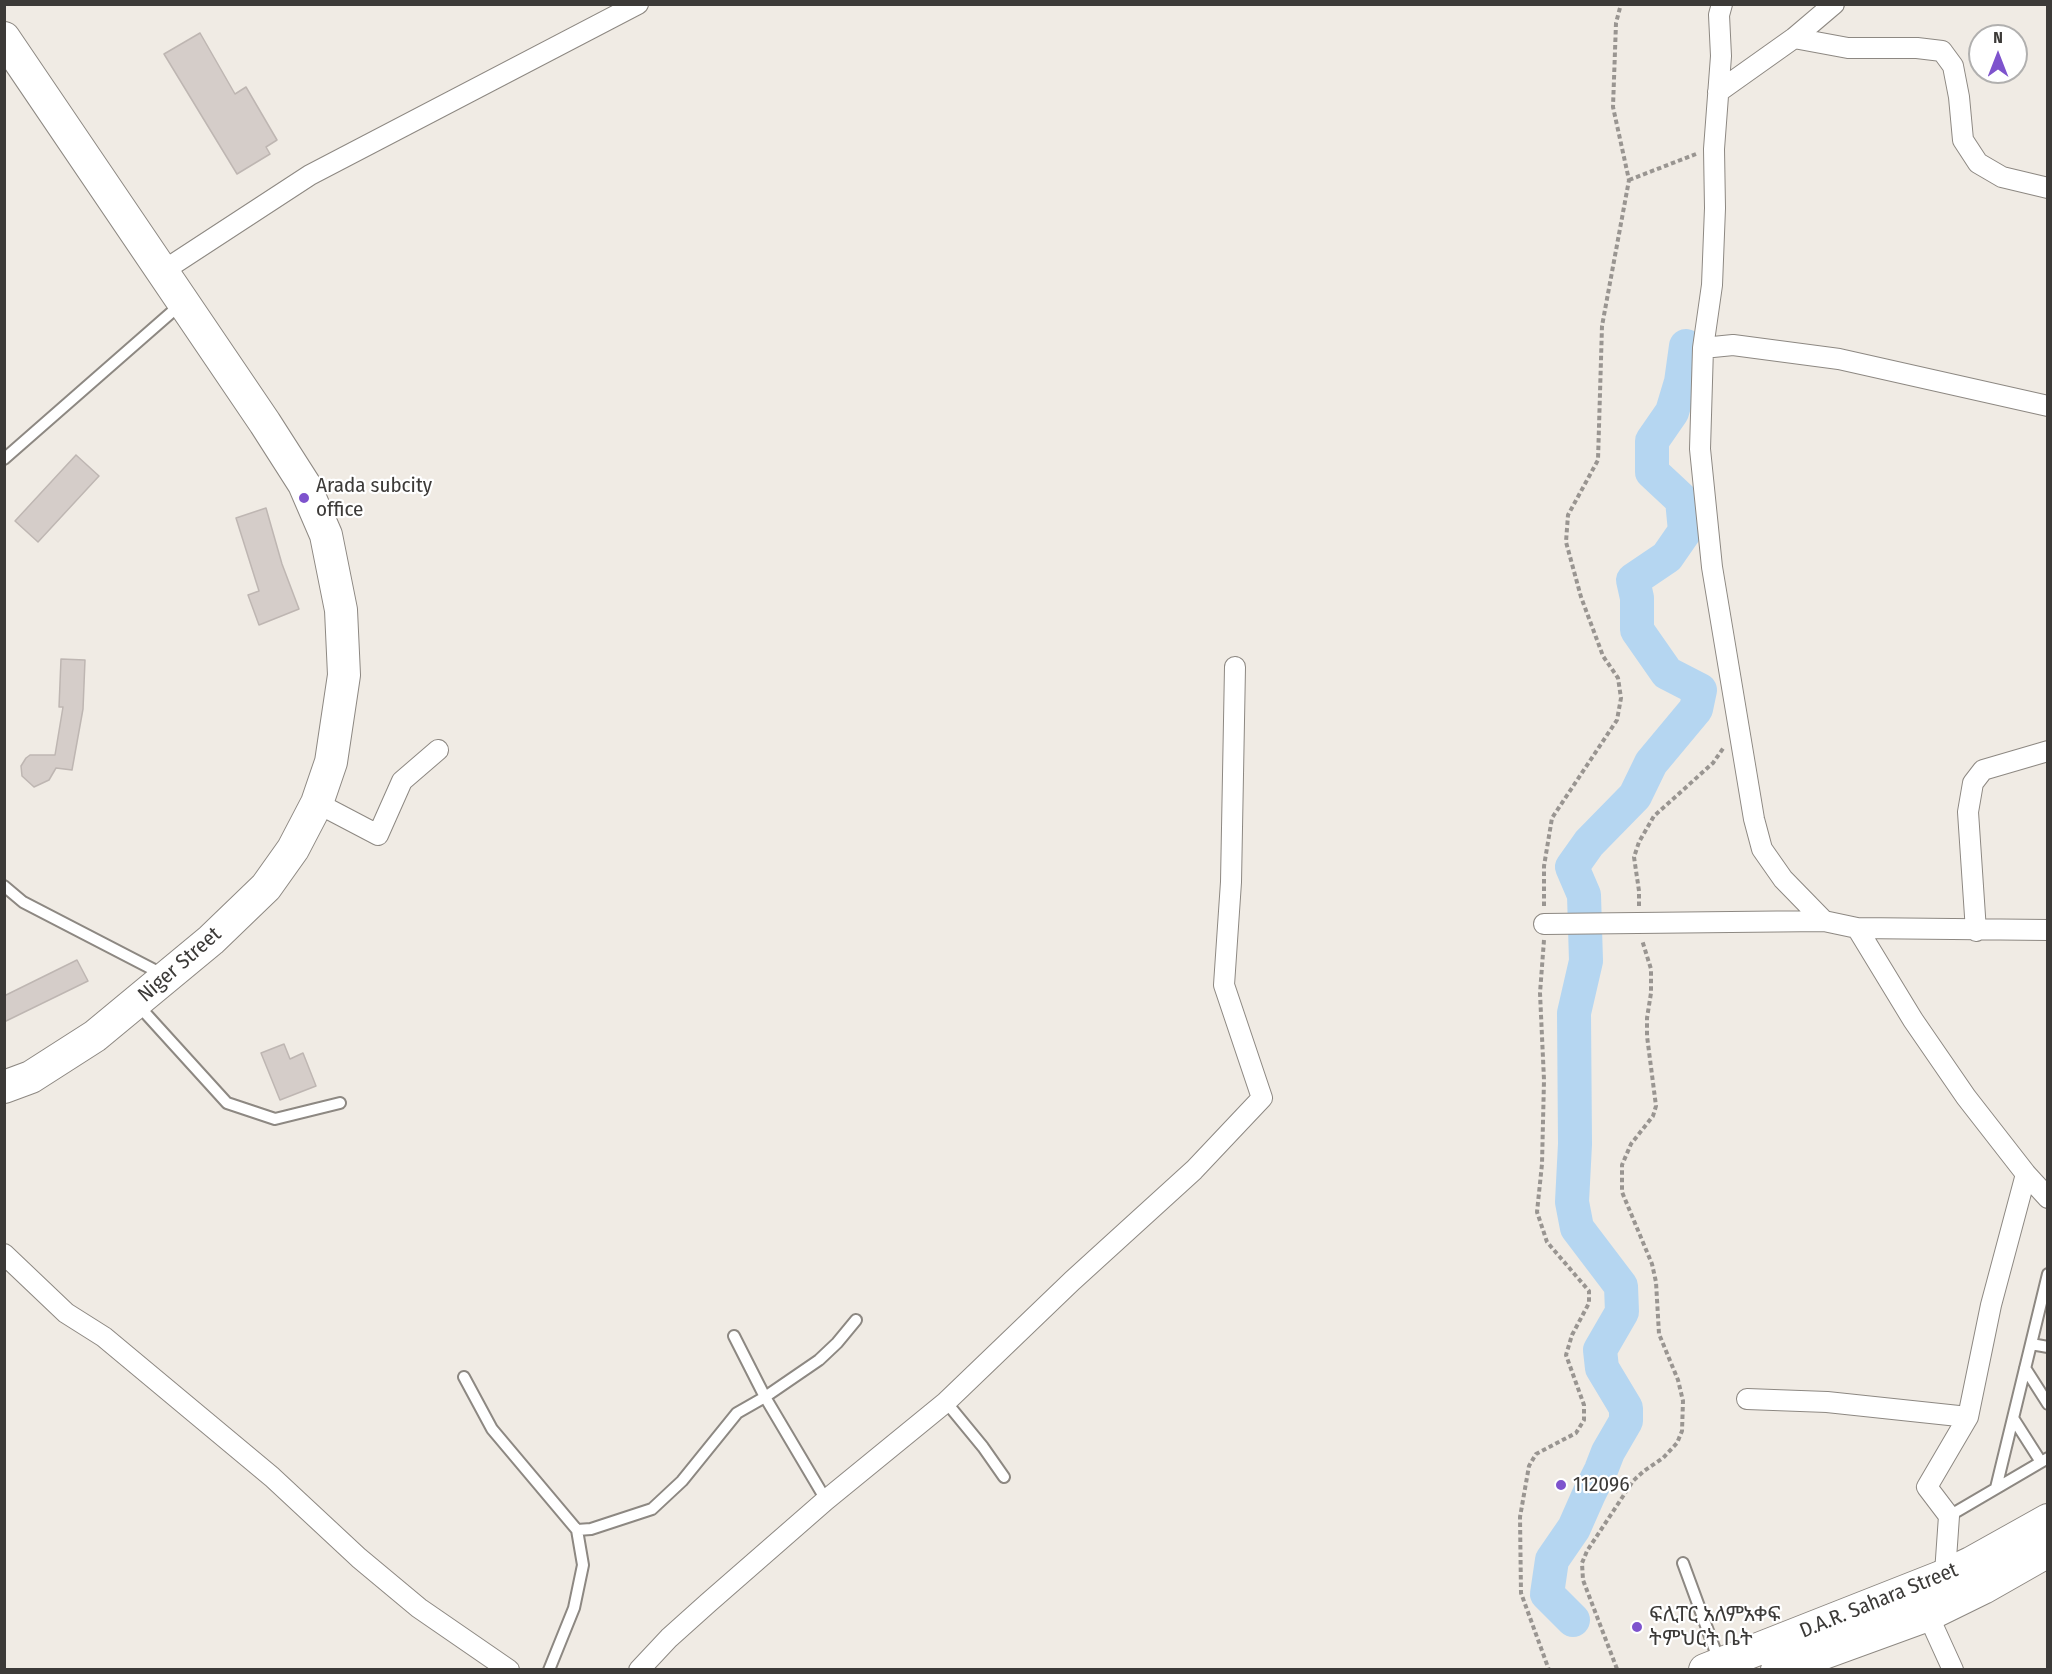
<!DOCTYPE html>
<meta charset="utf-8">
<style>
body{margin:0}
#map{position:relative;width:2052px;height:1674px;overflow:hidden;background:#f0ebe4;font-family:"Fira Sans Condensed",sans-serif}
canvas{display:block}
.frame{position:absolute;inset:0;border:6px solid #3c3a38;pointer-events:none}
.north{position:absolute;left:1968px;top:24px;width:60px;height:60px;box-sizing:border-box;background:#fff;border:2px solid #b1b0af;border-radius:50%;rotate:0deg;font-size:16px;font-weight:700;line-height:24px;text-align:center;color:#3c3a38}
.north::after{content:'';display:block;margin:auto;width:21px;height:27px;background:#7e53cd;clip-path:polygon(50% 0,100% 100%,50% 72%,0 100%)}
</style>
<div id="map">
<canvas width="2052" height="1674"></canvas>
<div class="frame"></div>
<div class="north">N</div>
</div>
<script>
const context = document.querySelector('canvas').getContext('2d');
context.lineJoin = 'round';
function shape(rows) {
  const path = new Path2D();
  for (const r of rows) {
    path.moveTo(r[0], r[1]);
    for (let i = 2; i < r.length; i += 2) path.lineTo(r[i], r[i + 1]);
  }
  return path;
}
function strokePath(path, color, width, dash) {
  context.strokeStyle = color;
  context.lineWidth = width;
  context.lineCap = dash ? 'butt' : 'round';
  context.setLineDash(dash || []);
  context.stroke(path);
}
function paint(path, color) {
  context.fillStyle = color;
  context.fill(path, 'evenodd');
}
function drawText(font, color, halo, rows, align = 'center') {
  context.font = font + ' "Fira Sans Condensed","Noto Sans Ethiopic",sans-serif';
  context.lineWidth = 4.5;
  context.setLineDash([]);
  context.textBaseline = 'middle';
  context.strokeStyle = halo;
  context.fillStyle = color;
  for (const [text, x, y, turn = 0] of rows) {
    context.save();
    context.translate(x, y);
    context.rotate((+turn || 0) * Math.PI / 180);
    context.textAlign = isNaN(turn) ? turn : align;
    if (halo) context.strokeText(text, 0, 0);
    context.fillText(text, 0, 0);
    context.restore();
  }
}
strokePath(shape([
 [1573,1620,1547,1594,1552,1560,1574,1528,1589,1494,1601,1470,1608,1452,1626,1421,1626,1408,1602,1368,1600,1350,1622,1312,1621,1286,1577,1228,1572,1202,1575,1144,1574,1013,1586,961,1584,895,1572,867,1589,843,1635,796,1651,763,1696,709,1700,690,1667,673,1637,630,1637,598,1633,580,1667,557,1685,531,1682,500,1652,472,1652,441,1672,412,1681,382,1686,346]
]), '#b5d6f1', 34);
const building = shape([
 [200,33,235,94,246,87,277,140,266,147,270,154,237,174,164,54,200,33],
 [76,455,99,476,38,542,15,521,76,455],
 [266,508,282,564,299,609,259,625,248,595,259,591,236,518,266,508],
 [61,659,85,660,83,709,72,770,56,768,49,780,34,787,22,776,21,766,26,758,30,755,55,755,63,707,59,707,61,659],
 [77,960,88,981,4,1022,4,996,77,960],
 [284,1044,290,1059,303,1053,316,1086,280,1100,261,1053,284,1044]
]);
paint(building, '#d5cdc9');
strokePath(building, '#beb6b2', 1.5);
const service = shape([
 [4,459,181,304],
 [4,886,23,902,164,975],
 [138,1005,227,1103,275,1119,340,1103],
 [734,1336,765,1397,826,1500],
 [2031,1344,2048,1347],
 [2025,1368,2048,1404],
 [464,1377,492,1429,577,1530,583,1565,574,1608,549,1670],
 [946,1402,983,1447,1004,1477],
 [2013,1418,2041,1462],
 [1996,1488,2048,1274],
 [1949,1516,2048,1458],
 [577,1530,591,1529,652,1509,682,1481,737,1413,765,1397,819,1360,837,1343,856,1320],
 [1683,1563,1719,1661]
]);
const minor = shape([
 [1722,4,1719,15,1721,56,1714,149,1715,208,1712,285,1703,348,1700,449,1712,567,1754,819,1762,849,1783,879,1824,921],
 [1794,38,1848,48,1917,48,1942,51,1953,66,1959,97,1963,140,1978,163,2002,177,2048,188],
 [1718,92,1794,38,1834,4],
 [163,271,310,175,638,4],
 [1703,348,1733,345,1839,359,2048,406],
 [317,803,378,835,402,781,438,750],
 [1544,924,1824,921,1857,928,2048,930],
 [1857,928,1913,1020,1966,1097,2026,1174,2048,1198],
 [1976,931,1968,812,1973,783,1983,770,2048,751],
 [4,1254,66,1313,104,1337,272,1477,359,1558,419,1608,509,1670],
 [1747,1399,1827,1402,1968,1417],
 [1941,1577,1945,1573,1949,1516,1927,1487,1968,1417,1991,1305,2026,1174],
 [1928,1615,1953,1670],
 [639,1670,669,1638,708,1603,826,1500,946,1402,1072,1281,1194,1170,1262,1098,1224,985,1231,882,1235,667]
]);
const primary = shape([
 [4,38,265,423,304,484,326,535,341,610,344,675,331,762,317,803,293,849,266,887,211,940,95,1036,31,1077,4,1087],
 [1705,1670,1941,1577,1971,1563,2048,1520],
 [1777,1670,1928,1615,1983,1588,2048,1551]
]);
strokePath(service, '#8d8882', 14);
strokePath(minor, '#8d8882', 22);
strokePath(primary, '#8d8882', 34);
strokePath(shape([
 [1629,180,1696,154],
 [1544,906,1544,866,1552,818,1617,720,1621,698,1618,678,1603,656,1581,597,1566,542,1568,515,1598,460,1602,326,1629,180,1613,107,1616,23,1621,4],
 [1639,906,1639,891,1634,857,1639,842,1654,816,1713,763,1724,747],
 [1544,940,1540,993,1544,1080,1542,1164,1537,1212,1547,1242,1589,1291,1589,1303,1572,1335,1566,1355,1584,1405,1584,1420,1576,1433,1536,1454,1529,1466,1520,1517,1521,1593,1549,1670],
 [1617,1669,1583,1580,1582,1563,1587,1551,1633,1481,1644,1471,1663,1458,1677,1443,1682,1431,1683,1401,1678,1380,1659,1334,1656,1282,1652,1264,1622,1192,1622,1165,1631,1144,1653,1116,1656,1106,1647,1036,1647,1018,1651,993,1651,969,1642,940]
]), '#999591', 4, [4.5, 3]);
strokePath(service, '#fff', 10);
strokePath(minor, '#fff', 20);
strokePath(primary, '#fff', 32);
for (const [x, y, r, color] of [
 [304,498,6,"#7e53cd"],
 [1561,1485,6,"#7e53cd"],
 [1637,1627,6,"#7e53cd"]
]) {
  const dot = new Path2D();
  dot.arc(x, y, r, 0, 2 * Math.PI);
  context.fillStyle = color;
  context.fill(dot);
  strokePath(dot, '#fff', 2);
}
drawText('21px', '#3c3a38', '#fff', [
 ["Arada subcity",316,486],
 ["office",316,510],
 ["112096",1573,1485],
 ["ፍሊፐር አለምአቀፍ",1649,1615],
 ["ትምህርት ቤት",1649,1639]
], 'left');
drawText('21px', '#3c3a38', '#fff', [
 ["Niger Street",180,965,-41],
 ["D.A.R. Sahara Street",1879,1601,-22]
]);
</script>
